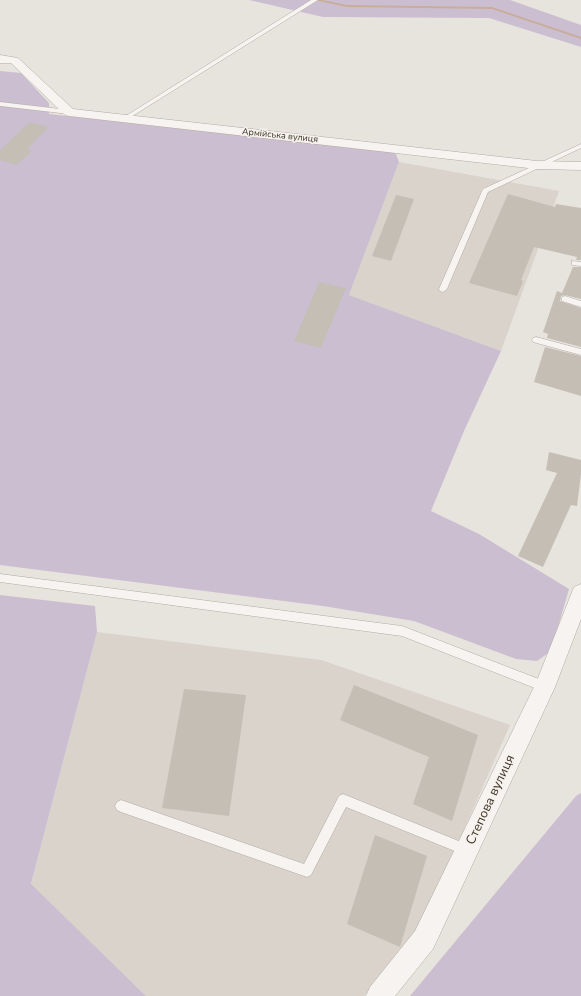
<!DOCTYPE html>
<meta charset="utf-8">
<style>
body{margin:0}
canvas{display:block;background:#e7e3dd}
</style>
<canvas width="581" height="996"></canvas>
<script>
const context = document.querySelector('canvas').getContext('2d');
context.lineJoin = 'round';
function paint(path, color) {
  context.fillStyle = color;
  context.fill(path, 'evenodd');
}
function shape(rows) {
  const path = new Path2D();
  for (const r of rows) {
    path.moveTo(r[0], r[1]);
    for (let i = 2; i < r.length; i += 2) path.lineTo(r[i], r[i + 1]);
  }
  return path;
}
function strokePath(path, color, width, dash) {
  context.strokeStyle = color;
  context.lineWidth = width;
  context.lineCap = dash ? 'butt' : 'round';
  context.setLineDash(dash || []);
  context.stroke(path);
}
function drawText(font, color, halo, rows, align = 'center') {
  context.font = font + ' "Nunito Sans",sans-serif';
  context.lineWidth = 3;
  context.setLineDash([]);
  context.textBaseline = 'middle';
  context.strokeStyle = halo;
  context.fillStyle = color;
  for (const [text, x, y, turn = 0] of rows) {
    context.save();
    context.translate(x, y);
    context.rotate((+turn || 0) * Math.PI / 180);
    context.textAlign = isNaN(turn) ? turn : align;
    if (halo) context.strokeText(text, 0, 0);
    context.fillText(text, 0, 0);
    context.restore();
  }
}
paint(shape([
 [399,162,559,191,501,351,349,295],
 [97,632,321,660,510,725,418,934,364,996,146,996,31,885]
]), '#d9d3cb');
paint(shape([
 [249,0,510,0,581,25,581,47,489,18,323,17],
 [0,71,21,73,49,103,49,114,395,152,399,162,349,295,501,351,464,431,431,511,479,534,569,589,551,651,537,661,516,659,414,621,323,606,0,565],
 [0,595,95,606,97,632,31,884,146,996,0,996],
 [581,793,581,996,410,996,576,796]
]), '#ccbed1');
paint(shape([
 [314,0,323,0,347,5,492,7,581,37,581,39,492,9,347,7,314,0]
]), '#c8ae98');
paint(shape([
 [30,122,49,127,27,149,32,151,16,165,0,160,0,150],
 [508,194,555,207,556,204,581,208,581,260,576,260,577,257,534,247,521,280,523,281,517,296,469,283],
 [396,195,414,199,391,261,372,256],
 [573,267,581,267,581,299,565,295,561,296,560,301,581,308,581,347,547,338,548,334,543,332,557,291,562,293],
 [319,282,346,288,321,348,294,341],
 [545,347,581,356,581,396,534,382],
 [549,452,581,460,581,474,577,506,571,505,543,567,518,556,557,473,546,470],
 [354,685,478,735,452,821,413,804,429,757,340,720],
 [184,689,246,695,229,816,162,808],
 [375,835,427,856,400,947,347,924]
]), '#c4beb5');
const lane = shape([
 [311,0,318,0,126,120,121,119,311,0],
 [0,102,69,110,72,112,69,114,0,106,0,102],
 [581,144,581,148,488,192,447,289,443,292,440,291,439,289,483,189,581,144],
 [572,261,581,262,581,266,572,265,572,261],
 [565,296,581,301,581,307,562,301,562,297,565,296],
 [536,337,581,349,581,355,533,342,532,340,533,338,536,337],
 [0,574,402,626,549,683,550,687,549,691,545,692,402,636,0,582,0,574],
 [343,794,471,846,473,850,471,854,467,856,346,807,311,875,307,877,121,812,117,810,115,806,117,802,121,800,304,864,339,796,343,794]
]);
const street = shape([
 [0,55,18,58,73,109,537,161,581,162,581,170,537,169,69,116,65,115,11,63,0,63,0,55],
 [581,584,581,619,555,687,433,949,395,996,366,996,370,987,415,931,536,683,574,587,581,584]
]);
strokePath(lane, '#b1aba3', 1);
strokePath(street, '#b1aba3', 1);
paint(lane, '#f6f3f0');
paint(street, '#f6f3f0');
drawText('9px', '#3e3427', '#f5f1ed', [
 ["Армійська вулиця",280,136,6]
]);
drawText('13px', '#3e3427', '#f5f1ed', [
 ["Степова вулиця",491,800,-65]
]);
</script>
